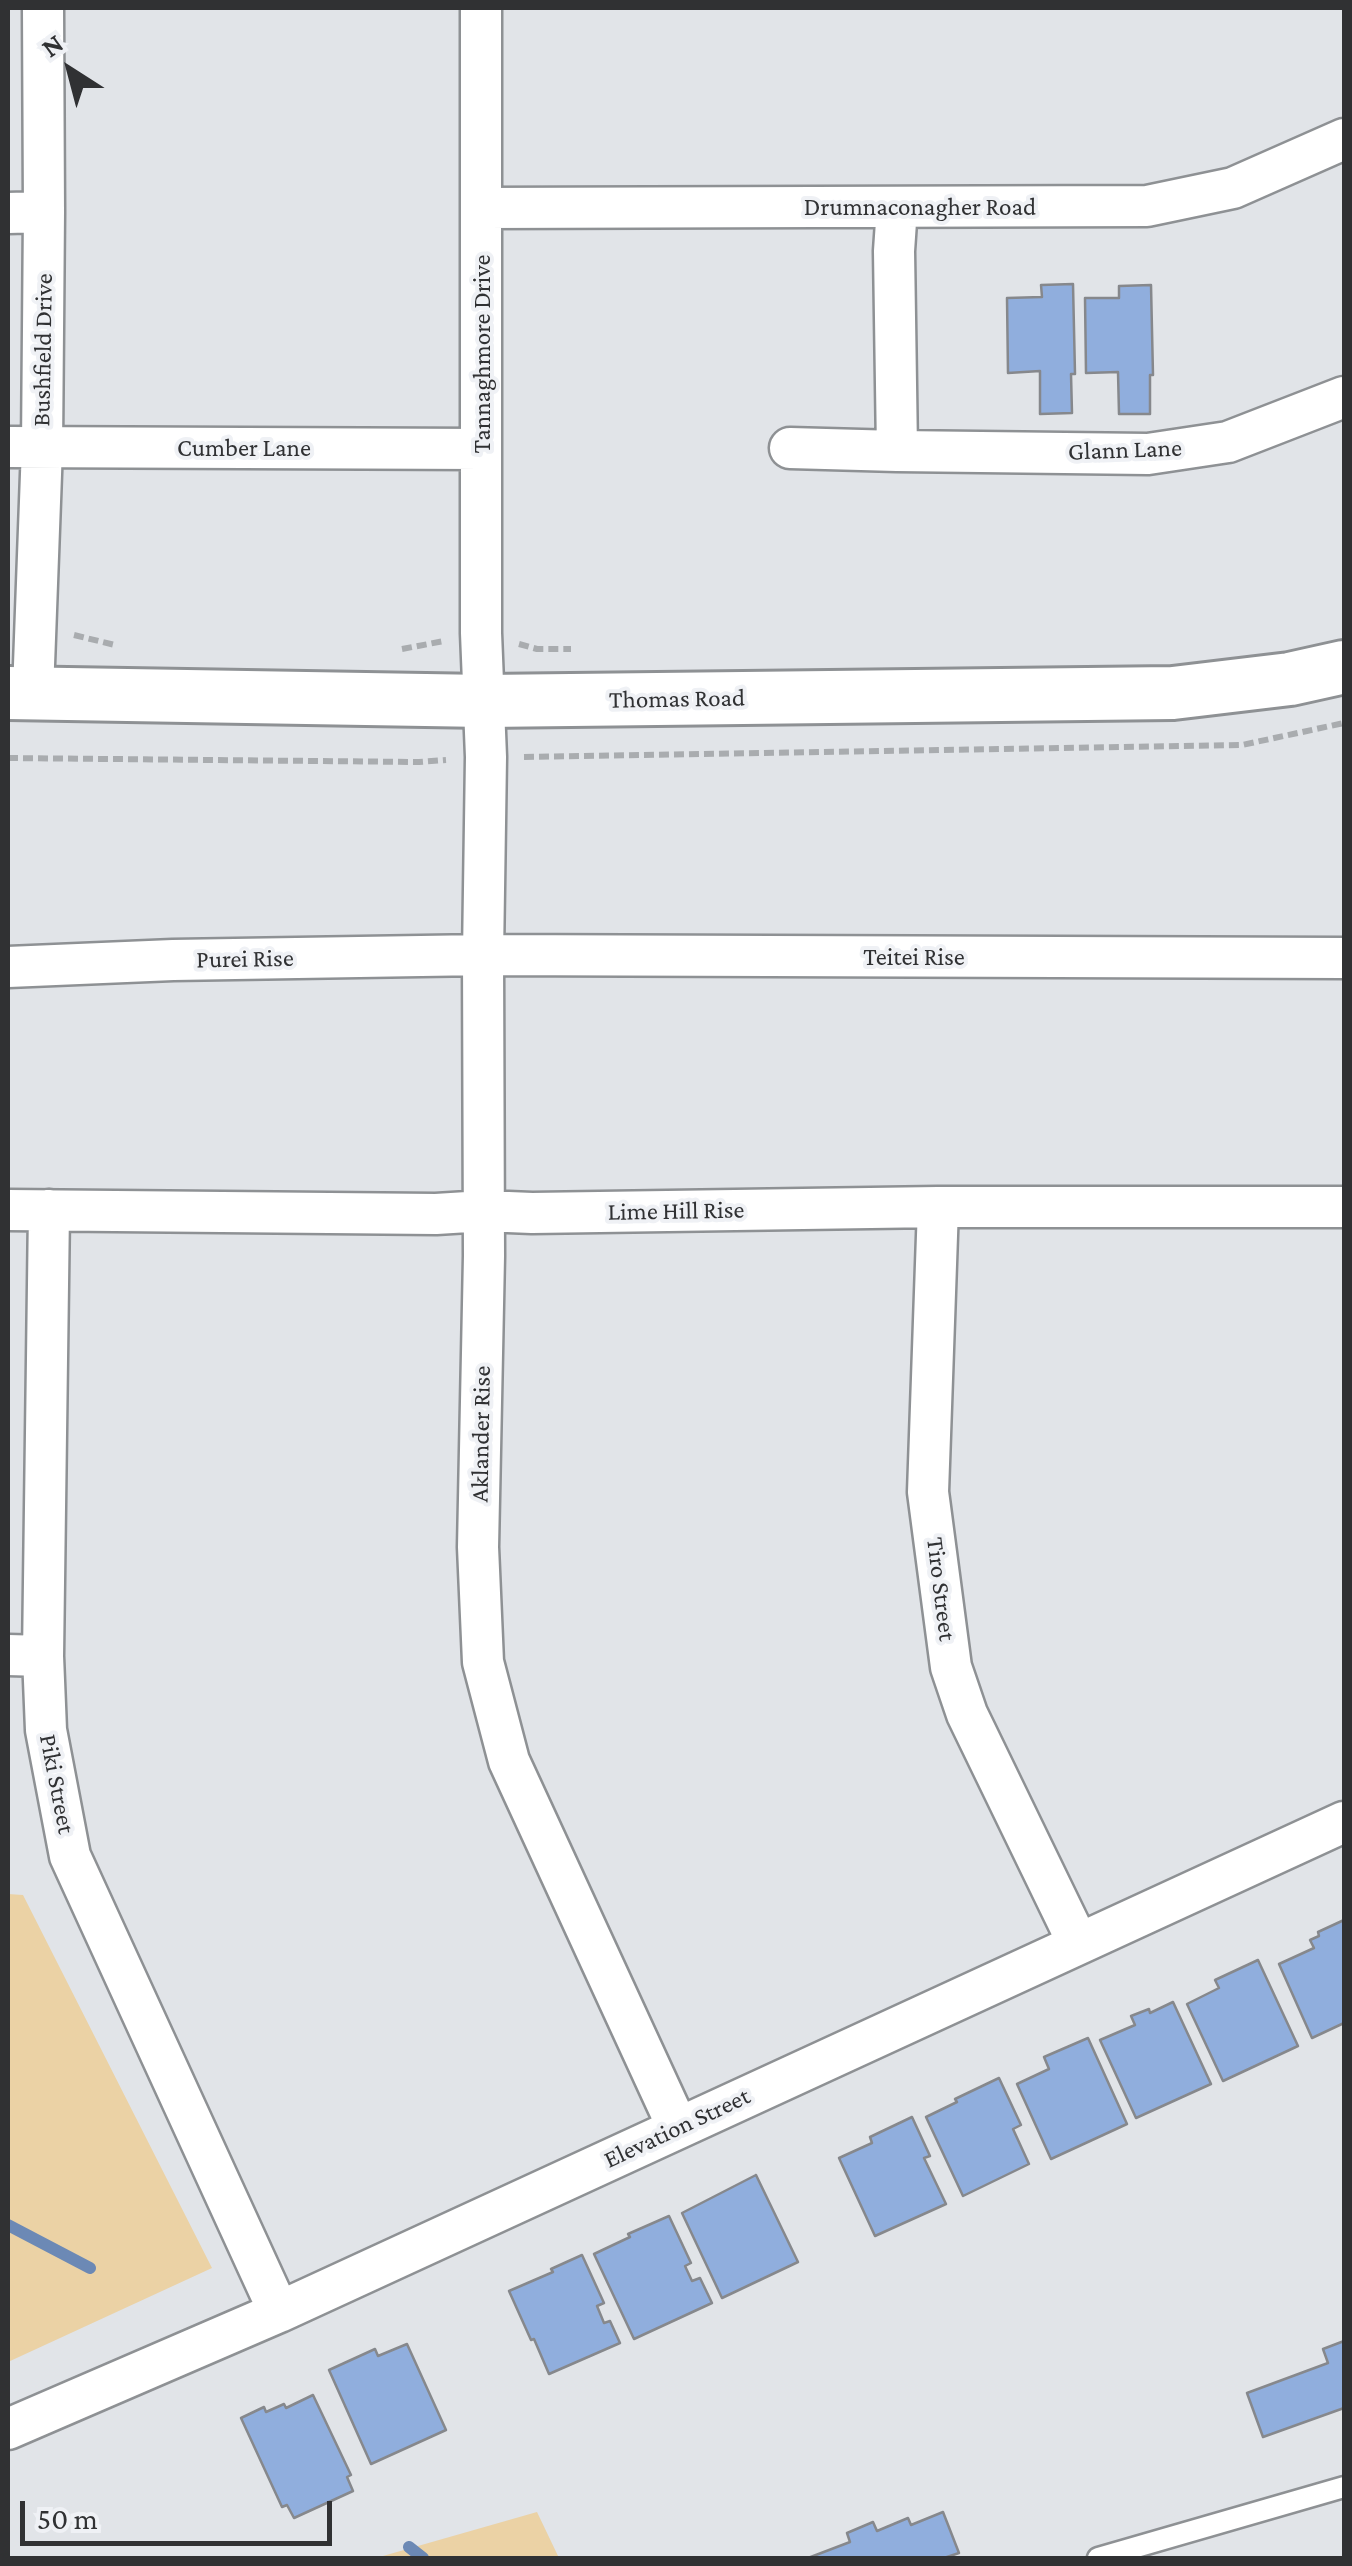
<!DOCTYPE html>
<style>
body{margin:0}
#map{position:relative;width:1352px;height:2566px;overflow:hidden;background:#e1e4e8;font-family:"Crimson Pro",serif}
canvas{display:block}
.frame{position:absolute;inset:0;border:10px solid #303133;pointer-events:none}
.north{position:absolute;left:20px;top:20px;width:100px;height:100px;-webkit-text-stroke:8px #eff1f5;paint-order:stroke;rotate:324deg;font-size:28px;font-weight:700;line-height:40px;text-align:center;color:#303133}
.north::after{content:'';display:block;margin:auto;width:35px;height:45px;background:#303133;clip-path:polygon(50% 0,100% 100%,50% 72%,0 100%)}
.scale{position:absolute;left:20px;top:2501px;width:312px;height:45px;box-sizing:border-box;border:5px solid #303133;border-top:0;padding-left:12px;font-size:30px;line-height:35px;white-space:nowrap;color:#303133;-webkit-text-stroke:8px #eff1f5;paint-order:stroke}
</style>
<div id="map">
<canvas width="1352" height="2566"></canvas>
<div class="frame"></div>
<div class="north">N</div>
<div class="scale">50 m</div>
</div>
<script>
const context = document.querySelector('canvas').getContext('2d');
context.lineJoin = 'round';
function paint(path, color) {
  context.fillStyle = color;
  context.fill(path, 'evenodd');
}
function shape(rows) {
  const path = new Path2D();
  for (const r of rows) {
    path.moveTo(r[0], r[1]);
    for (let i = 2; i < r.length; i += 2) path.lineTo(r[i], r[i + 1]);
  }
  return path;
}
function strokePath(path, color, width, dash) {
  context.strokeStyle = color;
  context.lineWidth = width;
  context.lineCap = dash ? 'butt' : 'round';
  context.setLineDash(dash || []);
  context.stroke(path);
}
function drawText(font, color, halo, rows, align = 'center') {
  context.font = font + ' "Crimson Pro",serif';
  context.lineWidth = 8;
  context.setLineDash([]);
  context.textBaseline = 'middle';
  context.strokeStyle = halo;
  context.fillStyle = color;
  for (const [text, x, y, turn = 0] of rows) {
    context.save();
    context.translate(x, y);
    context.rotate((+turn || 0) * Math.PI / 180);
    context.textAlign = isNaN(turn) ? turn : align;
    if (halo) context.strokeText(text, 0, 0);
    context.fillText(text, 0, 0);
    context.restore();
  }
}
paint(shape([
 [8,1894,23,1895,212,2268,8,2362],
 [537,2512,559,2558,376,2558]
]), '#ebd2a5');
strokePath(shape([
 [8,2225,90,2268],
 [409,2547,423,2558]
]), '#6c89b5', 12);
const building = shape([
 [1073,284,1075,374,1071,374,1072,413,1040,414,1040,371,1008,373,1007,298,1042,297,1041,285,1073,284],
 [1151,285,1153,375,1150,375,1150,414,1119,414,1118,372,1086,373,1085,298,1119,298,1119,286,1151,285],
 [1344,1920,1344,2023,1312,2038,1279,1964,1314,1948,1310,1940,1319,1936,1318,1932,1344,1920],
 [1258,1960,1298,2046,1223,2081,1187,2004,1219,1988,1215,1980,1258,1960],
 [1173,2002,1211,2084,1136,2118,1100,2040,1135,2025,1131,2016,1149,2009,1150,2013,1173,2002],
 [1088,2038,1127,2124,1051,2159,1017,2084,1049,2069,1044,2057,1088,2038],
 [999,2078,1021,2125,1013,2129,1029,2164,963,2196,926,2117,957,2102,955,2099,999,2078],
 [912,2117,930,2156,924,2158,946,2204,875,2236,839,2158,872,2143,870,2137,912,2117],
 [756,2175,798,2262,722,2298,682,2213,756,2175],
 [669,2216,691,2263,685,2266,692,2281,700,2278,712,2303,634,2339,594,2254,630,2237,628,2234,669,2216],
 [582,2255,604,2303,597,2306,604,2323,610,2321,620,2343,549,2374,534,2339,531,2340,509,2291,553,2272,551,2269,582,2255],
 [1344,2341,1344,2408,1263,2437,1247,2393,1328,2363,1323,2349,1344,2341],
 [407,2344,446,2430,371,2464,329,2370,375,2349,378,2356,407,2344],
 [313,2395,351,2475,347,2477,353,2491,294,2518,287,2505,282,2507,241,2418,264,2407,266,2412,284,2404,286,2408,313,2395],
 [943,2512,959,2553,944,2558,808,2558,850,2542,847,2533,873,2522,877,2531,908,2518,911,2525,943,2512]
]);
paint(building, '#90aedd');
strokePath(building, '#86888c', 2.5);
const service = shape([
 [1098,2558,1344,2487]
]);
const minor = shape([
 [481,8,481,633,486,757,483,955,484,1256,478,1547,483,1662,509,1761,678,2128],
 [897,207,894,251,897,451,1148,454,1228,442,1344,397],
 [483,208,1147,206,1233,188,1344,139],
 [8,213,44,212],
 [8,447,481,449],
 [790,448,897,451],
 [33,692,42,447,44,212,43,8],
 [8,967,173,960,483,955,1344,958],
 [938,1207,928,1492,951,1667,967,1714,1078,1943],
 [8,1210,436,1214,484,1211,532,1213,938,1207,1344,1207],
 [49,1210,43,1656,46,1730,70,1856,279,2312],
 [8,1655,43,1656],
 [8,2429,279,2312,1344,1822]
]);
const tertiary = shape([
 [8,693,485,701,1173,693,1290,679,1344,667]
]);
strokePath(service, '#8e9194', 25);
strokePath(minor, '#8e9194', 45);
strokePath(tertiary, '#8e9194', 58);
strokePath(shape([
 [74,635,115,645],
 [519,644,537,649,571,649],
 [402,649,444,641],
 [524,757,1242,745,1344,723],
 [8,758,419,762,446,760]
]), '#a9acaf', 6, [10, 5]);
strokePath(service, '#fff', 20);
strokePath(minor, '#fff', 40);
strokePath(tertiary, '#fff', 52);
drawText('25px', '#303133', '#eff1f5', [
 ["Drumnaconagher Road",920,207],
 ["Bushfield Drive",43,350,-89],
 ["Tannaghmore Drive",482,354,-90],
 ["Cumber Lane",244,448],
 ["Glann Lane",1125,450,-2],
 ["Thomas Road",677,699,-1],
 ["Teitei Rise",914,957],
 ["Purei Rise",245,959,-1],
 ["Lime Hill Rise",676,1211,-1],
 ["Aklander Rise",481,1434,-89],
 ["Tiro Street",941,1589,83],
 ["Piki Street",57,1784,79],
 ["Elevation Street",677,2128,-25]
]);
</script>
